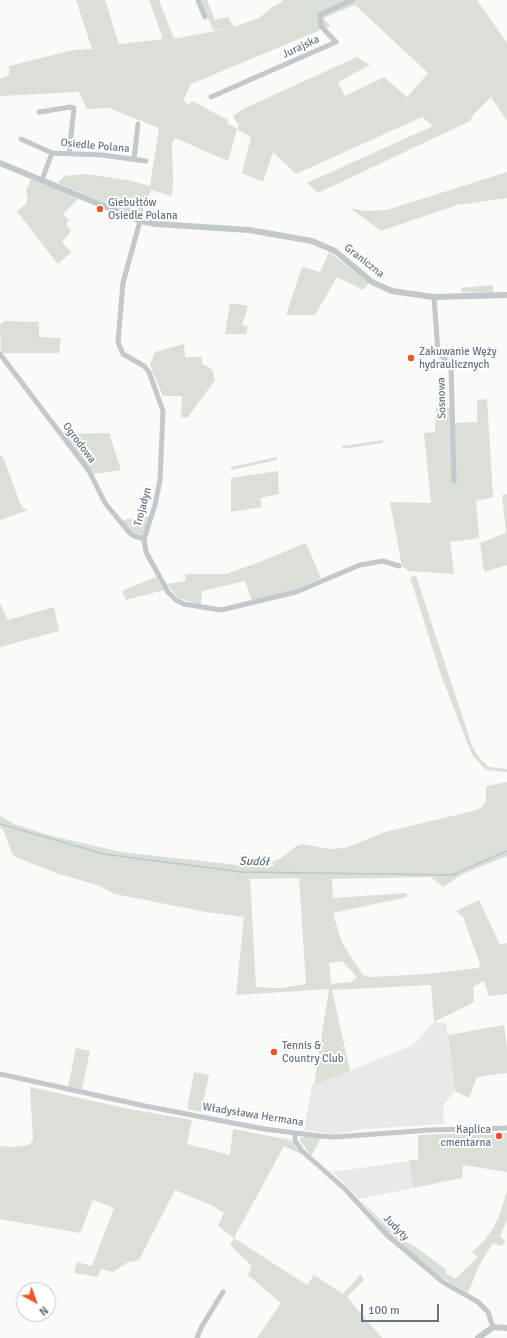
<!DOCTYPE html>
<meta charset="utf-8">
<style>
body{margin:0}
#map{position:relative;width:507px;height:1338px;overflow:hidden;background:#fafaf8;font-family:Signika,sans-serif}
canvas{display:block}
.north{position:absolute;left:16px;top:1282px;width:40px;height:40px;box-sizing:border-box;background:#fff;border:1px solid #c1c8cd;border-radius:50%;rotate:139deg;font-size:11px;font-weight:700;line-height:16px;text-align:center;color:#657683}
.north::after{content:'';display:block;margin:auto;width:14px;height:18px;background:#e4572e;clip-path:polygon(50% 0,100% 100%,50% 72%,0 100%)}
.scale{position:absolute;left:361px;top:1304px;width:78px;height:18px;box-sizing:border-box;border:2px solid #657683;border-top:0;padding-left:5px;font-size:12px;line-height:14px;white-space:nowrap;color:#657683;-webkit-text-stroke:3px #fff;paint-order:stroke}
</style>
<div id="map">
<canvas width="507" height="1338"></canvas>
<div class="north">N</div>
<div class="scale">100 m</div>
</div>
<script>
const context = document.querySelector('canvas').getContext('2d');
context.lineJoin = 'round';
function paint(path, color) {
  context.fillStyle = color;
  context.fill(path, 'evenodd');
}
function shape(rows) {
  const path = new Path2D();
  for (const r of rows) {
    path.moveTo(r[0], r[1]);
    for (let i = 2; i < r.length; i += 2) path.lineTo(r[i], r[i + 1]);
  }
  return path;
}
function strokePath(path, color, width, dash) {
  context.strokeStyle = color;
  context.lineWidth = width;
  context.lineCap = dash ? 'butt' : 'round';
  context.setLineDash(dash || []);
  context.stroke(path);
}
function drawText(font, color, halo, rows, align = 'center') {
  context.font = font + ' Signika,sans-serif';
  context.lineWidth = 4;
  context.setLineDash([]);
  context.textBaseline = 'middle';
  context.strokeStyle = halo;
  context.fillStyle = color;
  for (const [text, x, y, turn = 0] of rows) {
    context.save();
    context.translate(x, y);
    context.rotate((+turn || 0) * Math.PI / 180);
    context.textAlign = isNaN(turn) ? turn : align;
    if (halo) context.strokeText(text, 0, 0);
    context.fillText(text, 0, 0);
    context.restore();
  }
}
paint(shape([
 [434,1022,446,1023,455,1091,443,1106,444,1124,366,1129,334,1134,304,1130,312,1085,350,1071,413,1045],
 [409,1161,413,1188,360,1199,332,1172]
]), '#e8e9e9');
paint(shape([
 [76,0,105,0,119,44,163,39,149,0,159,0,174,39,225,29,213,30,201,0,207,0,215,20,228,17,234,27,259,18,272,7,282,2,282,0,477,0,507,43,507,121,491,97,473,115,470,121,318,193,307,183,433,126,422,117,296,174,273,152,263,182,242,173,251,137,237,129,228,161,175,138,172,142,173,181,172,196,151,190,140,218,58,183,64,176,85,174,128,180,150,186,159,128,109,108,87,109,79,92,0,96,0,79,9,75,9,66,73,50,92,49],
 [355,5,428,73,407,97,384,77,345,96,338,82,370,65,357,57,243,109,233,116,239,126,237,129,227,123,228,120,192,101,189,105,183,101,191,84,330,26,323,18],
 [507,172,507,198,457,205,381,231,350,208,364,211,387,210],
 [31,179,78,199,63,214,69,221,66,224,71,231,62,242,71,252,58,264,15,209,17,211,26,204,28,198,26,191],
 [329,252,369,283,363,290,337,277,315,315,286,315,302,267,320,272],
 [493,285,493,293,461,292,461,288],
 [230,303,248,306,242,325,248,326,246,334,225,334],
 [4,321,39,322,39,337,61,338,59,353,1,353,0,325],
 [184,344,185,357,202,357,202,364,212,369,215,380,187,418,181,417,182,396,163,396,150,365,155,352],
 [487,399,493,497,476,501,479,538,450,542,454,574,409,571,402,566,390,502,431,503,424,433,435,432,436,408,454,407,455,423,477,422,477,400],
 [109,433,121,470,93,474,63,434],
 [383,440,383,443,342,449,342,446],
 [0,456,3,457,20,503,23,508,28,510,0,520],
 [277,457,277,460,231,470,231,467],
 [278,471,279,494,260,498,262,507,231,512,231,478],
 [507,494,507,565,484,572,480,543,506,533,502,495],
 [149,516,144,533,141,535,135,533,126,526,123,520],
 [306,543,321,578,297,589,252,601,245,581,202,591,201,605,178,598,167,584,186,581,185,574,226,574,257,563],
 [416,576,472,746,480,759,489,767,507,769,507,772,486,770,472,755,441,675,410,577],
 [156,577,164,590,126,600,122,591],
 [0,603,8,620,54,607,59,631,0,647],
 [507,782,507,856,463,874,443,887,431,877,332,879,333,898,407,893,407,897,333,913,342,943,363,975,371,977,427,974,479,968,480,964,463,917,456,911,479,900,500,945,507,943,507,994,489,996,484,981,473,987,474,1002,434,1022,431,985,332,990,350,1071,314,1085,329,989,236,995,244,917,206,912,115,894,97,885,56,873,13,856,3,829,0,827,0,816,14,824,52,836,121,852,247,866,274,866,272,862,280,859,295,847,301,844,331,849,345,848,385,832,473,811,481,808,486,801,486,786],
 [299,878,306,984,282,988,256,987,250,879],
 [342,961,357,977,351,982,331,984,329,963],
 [504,1025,507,1048,507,1073,477,1077,469,1098,455,1091,448,1035],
 [76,1048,90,1051,82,1089,68,1087],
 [194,1072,209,1075,201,1112,187,1109],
 [30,1087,124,1108,192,1120,187,1144,230,1155,233,1129,290,1140,301,1154,284,1146,234,1238,307,1285,314,1275,343,1294,361,1274,364,1280,347,1297,382,1338,257,1338,281,1303,248,1275,252,1266,230,1245,234,1238,218,1226,224,1213,211,1205,175,1190,139,1260,128,1262,113,1272,101,1269,98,1277,74,1273,77,1262,92,1266,114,1208,93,1200,80,1233,0,1219,0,1146,14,1147,29,1145,33,1140],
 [465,1133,507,1133,507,1172,463,1165,462,1178,413,1188,409,1161,418,1159,418,1135],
 [307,1136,321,1138,311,1156,299,1139],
 [507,1191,507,1220,500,1236,505,1241,502,1246,493,1243,479,1266,468,1293,440,1276,387,1232,360,1199,397,1237,414,1246,447,1270,445,1272,455,1279,478,1257,472,1252,484,1241,492,1230,499,1217]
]), '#dadfd7');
strokePath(shape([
 [0,824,104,854,242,872,452,875,507,851]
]), '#bbc7cb', 1.5);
strokePath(shape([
 [198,0,205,17],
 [211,97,336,42,321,26,320,15,352,0],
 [39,112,71,107,74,108,69,154],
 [21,139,52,153,102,155,146,161],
 [134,159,138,124],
 [42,180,52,153],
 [140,221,123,283,118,342,123,354,144,366,149,372,163,411,160,480,155,505,144,539,146,552,168,592,176,600,184,604,221,610,296,592,360,565,383,561,399,566],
 [434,297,438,352,451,366,454,481],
 [0,354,89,471,105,503,128,531,134,536,144,539],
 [0,1074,145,1106,264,1129,320,1136,335,1137,430,1130,507,1128],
 [295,1133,295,1141,302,1151,345,1189,387,1235,443,1282,478,1302,488,1312,493,1327],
 [198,1338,197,1337,202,1326,223,1292]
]), '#c3c8cc', 5);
strokePath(shape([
 [0,163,140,221,156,224,249,230,312,241,335,251,372,282,392,291,433,297,507,295],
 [478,1338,493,1327,507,1328]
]), '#c3c8cc', 6);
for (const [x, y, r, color] of [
 [100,209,4,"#e4572e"],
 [411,358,4,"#e4572e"],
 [274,1052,4,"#e4572e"],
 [499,1136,4,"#e4572e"]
]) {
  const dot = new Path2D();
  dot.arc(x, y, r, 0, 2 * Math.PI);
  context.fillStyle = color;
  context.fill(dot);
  strokePath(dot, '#fff', 1.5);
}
drawText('11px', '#657683', '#fff', [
 ["Jurajska",301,47,-25],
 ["Osiedle Polana",95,146,5],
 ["Graniczna",364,261,38],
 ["Sosnowa",442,398,-91],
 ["Ogrodowa",79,443,53],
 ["Trojadyn",143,507,-75],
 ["Władysława Hermana",253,1115,9],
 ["Judyty",396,1228,46]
]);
drawText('11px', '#657683', '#fff', [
 ["Giebułtów",108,203],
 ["Osiedle Polana",108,216],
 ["Zakuwanie Węży",419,352],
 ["hydraulicznych",419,365],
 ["Tennis &",282,1046],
 ["Country Club",282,1059],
 ["Kaplica",491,1130,"right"],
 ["cmentarna",491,1143,"right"]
], 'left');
drawText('italic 12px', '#60757c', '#fff', [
 ["Sudół",254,862,2]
]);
</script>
